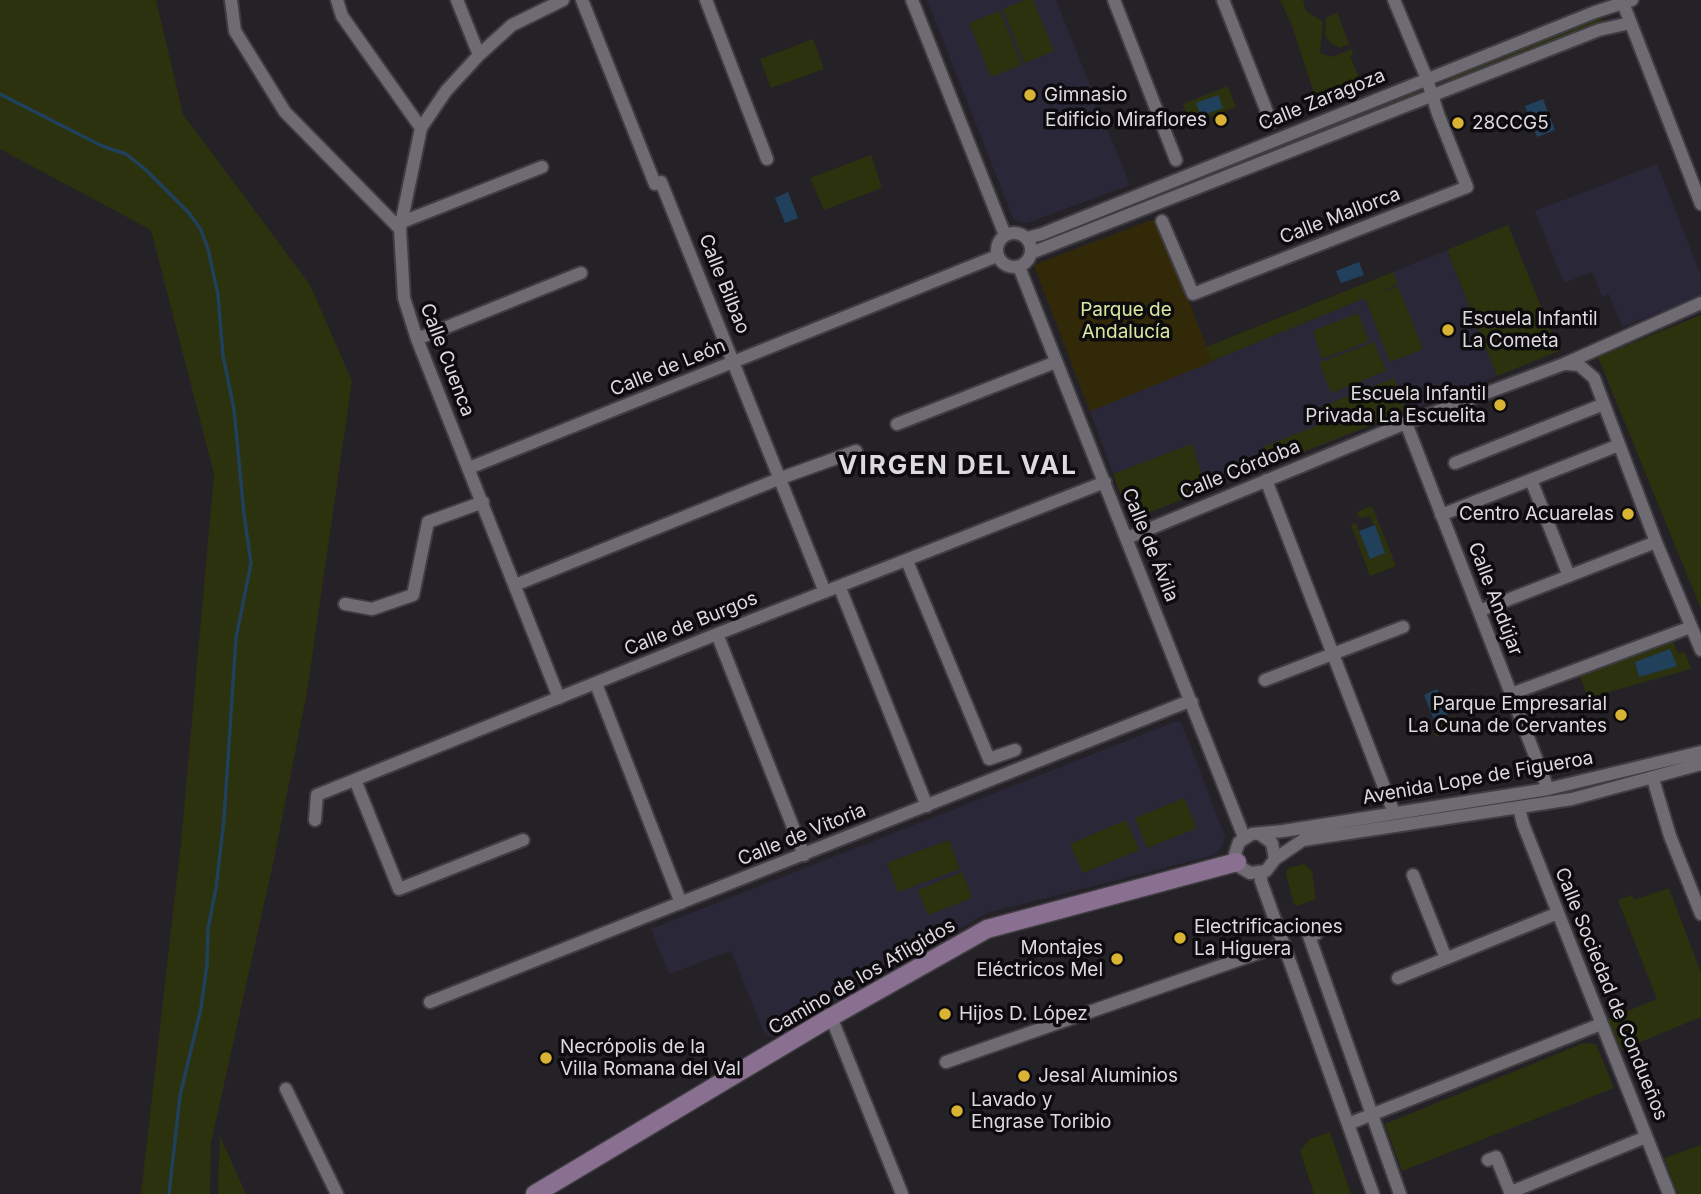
<!DOCTYPE html>
<meta charset="utf-8">
<style>
body{margin:0}
canvas{display:block;background:#242127}
</style>
<canvas width="1701" height="1194"></canvas>
<script>
const context = document.querySelector('canvas').getContext('2d');
context.lineJoin = 'round';
function paint(path, color) {
  context.fillStyle = color;
  context.fill(path, 'evenodd');
}
function shape(rows) {
  const path = new Path2D();
  for (const r of rows) {
    if (r.length === 3) {
      path.moveTo(r[0] + r[2], r[1]);
      path.arc(r[0], r[1], r[2], 0, 2 * Math.PI);
      continue;
    }
    path.moveTo(r[0], r[1]);
    for (let i = 2; i < r.length; i += 2) path.lineTo(r[i], r[i + 1]);
  }
  return path;
}
function strokePath(path, color, width, dash) {
  context.strokeStyle = color;
  context.lineWidth = width;
  context.lineCap = dash ? 'butt' : 'round';
  context.setLineDash(dash || []);
  context.stroke(path);
}
function drawText(font, color, halo, rows, align = 'center') {
  context.font = font + ' Inter,sans-serif';
  context.lineWidth = 7;
  context.setLineDash([]);
  context.textBaseline = 'middle';
  context.strokeStyle = halo;
  context.fillStyle = color;
  for (const [text, x, y, turn = 0] of rows) {
    context.save();
    context.translate(x, y);
    context.rotate((+turn || 0) * Math.PI / 180);
    context.textAlign = isNaN(turn) ? turn : align;
    if (halo) context.strokeText(text, 0, 0);
    context.fillText(text, 0, 0);
    context.restore();
  }
}
paint(shape([
 [927,0,1056,0,1130,185,1027,223,1018,222,1013,218],
 [1657,164,1701,276,1701,296,1622,327,1609,294,1602,296,1592,272,1564,283,1535,211],
 [1447,250,1497,376,1130,520,1090,411,1397,285,1393,272],
 [1177,721,1181,722,1225,836,1221,849,1211,856,987,913,773,1037,765,1035,731,951,669,974,651,929]
]), '#2a2738');
paint(shape([
 [0,0,156,0,183,114,310,285,352,381,307,692,274,859,211,1143,210,1194,141,1194,181,843,214,474,151,230,0,149],
 [1025,0,1033,0,1054,51,1024,63,1003,9],
 [1280,0,1303,0,1306,11,1323,22,1320,53,1332,57,1352,49,1353,54,1350,56,1359,78,1315,96,1291,23],
 [1000,11,1022,65,991,77,969,23],
 [1337,12,1349,44,1340,48,1331,43,1325,35,1326,18],
 [1600,16,1603,23,1449,84,1446,77],
 [813,39,824,69,771,88,760,59],
 [1228,86,1236,107,1191,125,1183,104],
 [1415,90,1421,92,1420,95,1173,193,1171,187],
 [871,155,882,188,824,210,810,178],
 [1157,218,1206,347,1393,272,1398,284,1376,294,1398,286,1423,349,1390,362,1365,298,1090,411,1034,265],
 [1508,225,1559,351,1497,376,1447,250],
 [1358,313,1369,341,1322,359,1313,331],
 [1701,315,1701,609,1598,357],
 [1374,342,1386,371,1331,393,1319,363],
 [1394,378,1407,411,1270,465,1263,447,1318,425,1313,410],
 [1192,444,1207,490,1130,520,1113,474],
 [1372,506,1396,566,1370,576,1351,525,1356,523,1370,559,1385,553,1370,516,1359,518,1357,512],
 [1672,639,1678,653,1685,652,1691,669,1588,698,1579,674],
 [1453,716,1458,728,1436,737,1431,725],
 [1184,798,1197,828,1147,848,1135,818],
 [1126,820,1139,850,1083,873,1070,844],
 [949,840,960,869,898,892,887,863],
 [1304,864,1312,871,1316,899,1297,906,1294,904,1286,874,1288,868],
 [962,872,972,898,928,915,918,890],
 [1669,888,1701,973,1701,1017,1621,1050,1608,1019,1657,999,1618,900,1632,895,1634,900],
 [1584,1043,1596,1044,1614,1088,1402,1171,1385,1124],
 [1330,1132,1351,1194,1314,1194,1300,1151,1310,1139],
 [220,1136,246,1194,218,1194],
 [1701,1145,1701,1194,1678,1194,1664,1158]
]), '#2b320d');
paint(shape([
 [1157,218,1212,362,1090,411,1034,265]
]), '#322908');
paint(shape([
 [1218,95,1223,108,1201,116,1196,103],
 [1543,99,1555,130,1537,137,1525,106],
 [788,192,798,218,785,223,775,198],
 [1359,262,1364,275,1341,283,1336,271],
 [1375,525,1385,553,1370,559,1359,531],
 [1670,649,1677,666,1639,677,1635,662],
 [1437,689,1448,714,1434,720,1424,695]
]), '#20405c');
strokePath(shape([
 [0,94,102,146,126,154,146,170,189,213,201,230,208,249,218,295,223,356,234,409,244,514,251,563,236,638,224,819,216,888,208,929,207,964,201,1008,180,1096,169,1194]
]), '#20405c', 3.5);
const street = shape([
 [231,0,235,31,285,112,400,229],
 [337,0,342,16,421,128],
 [457,0,479,55],
 [582,0,655,184,661,182,825,592],
 [706,0,767,159],
 [912,0,1005,235],
 [1114,0,1176,160],
 [1223,0,1271,122],
 [1623,3,1701,204],
 [1162,221,1193,294,1467,187,1438,114,1427,79,1394,0],
 [402,222,542,167],
 [1014,250,17],
 [1027,238,1042,234,1595,12,1632,0],
 [1031,253,1599,30,1630,23],
 [1019,267,1244,837],
 [417,339,581,273],
 [1566,364,1579,365,1594,378,1656,542,1701,650],
 [1406,423,1548,789],
 [897,424,1056,362],
 [1455,463,1604,404],
 [469,468,997,256],
 [1266,480,1394,813],
 [1531,480,1569,576],
 [1441,515,1619,445],
 [1127,538,1406,423,1564,364,1701,303],
 [907,561,989,759,1015,750],
 [515,585,781,478,856,451],
 [840,588,927,806],
 [345,604,372,609,413,595,428,522,483,502],
 [1479,611,1656,542],
 [717,634,804,855],
 [1265,680,1403,627],
 [596,684,681,903],
 [1511,694,1691,627],
 [559,698,417,339,404,298,400,229,421,128,446,91,479,55,512,25,563,0],
 [1653,779,1670,836,1701,914],
 [355,780,399,889,523,840],
 [1519,808,1523,824,1669,1194],
 [315,820,317,795,717,634,1105,482],
 [1261,835,1272,843,1275,859,1266,871,1250,873,1240,867,1235,854,1239,842,1252,834,1283,831,1548,789,1701,752],
 [1275,859,1303,840,1572,799,1701,764],
 [1261,873,1261,881,1373,1194],
 [1413,875,1446,958],
 [1316,934,1309,936,1400,1194],
 [1398,978,1558,913],
 [430,1002,1187,702,1192,702],
 [831,1017,902,1194],
 [946,1062,1284,944],
 [286,1089,337,1194],
 [1348,1124,1601,1024],
 [1488,1160,1496,1157,1511,1194],
 [1511,1192,1646,1137]
]);
const secondary = shape([
 [535,1194,831,1017,987,929,1237,862]
]);
strokePath(street, '#3f3d42', 16);
strokePath(secondary, '#3f3d42', 21);
strokePath(street, '#6e6b73', 12);
strokePath(secondary, '#8a7090', 18);
for (const [x, y, r, color] of [
 [1030,95,7,"#d9b334"],
 [1221,120,7,"#d9b334"],
 [1458,123,7,"#d9b334"],
 [1448,330,7,"#d9b334"],
 [1500,405,7,"#d9b334"],
 [1628,514,7,"#d9b334"],
 [1621,715,7,"#d9b334"],
 [1180,938,7,"#d9b334"],
 [1117,959,7,"#d9b334"],
 [945,1014,7,"#d9b334"],
 [546,1058,7,"#d9b334"],
 [1024,1076,7,"#d9b334"],
 [957,1111,7,"#d9b334"]
]) {
  const dot = new Path2D();
  dot.arc(x, y, r, 0, 2 * Math.PI);
  context.fillStyle = color;
  context.fill(dot);
  strokePath(dot, '#0d0b0e', 2.5);
}
drawText('19px', '#dcdadf', '#0d0b0e', [
 ["Gimnasio",1044,95],
 ["Edificio Miraflores",1207,120,"right"],
 ["28CCG5",1472,123],
 ["Escuela Infantil",1462,319],
 ["La Cometa",1462,341],
 ["Escuela Infantil",1486,394,"right"],
 ["Privada La Escuelita",1486,416,"right"],
 ["Centro Acuarelas",1614,514,"right"],
 ["Parque Empresarial",1607,704,"right"],
 ["La Cuna de Cervantes",1607,726,"right"],
 ["Electrificaciones",1194,927],
 ["La Higuera",1194,949],
 ["Montajes",1103,948,"right"],
 ["Eléctricos Mel",1103,970,"right"],
 ["Hijos D. López",959,1014],
 ["Necrópolis de la",560,1047],
 ["Villa Romana del Val",560,1069],
 ["Jesal Aluminios",1038,1076],
 ["Lavado y",971,1100],
 ["Engrase Toribio",971,1122]
], 'left');
drawText('19px', '#dcdadf', '#0d0b0e', [
 ["Calle Zaragoza",1322,100,-22],
 ["Calle Mallorca",1340,216,-21],
 ["Calle Bilbao",724,284,68],
 ["Calle Cuenca",447,360,69],
 ["Calle de León",668,368,-22],
 ["Calle Córdoba",1240,470,-22],
 ["Calle de Ávila",1150,545,68],
 ["Calle Andújar",1495,599,69],
 ["Calle de Burgos",691,624,-22],
 ["Avenida Lope de Figueroa",1478,778,-10],
 ["Calle de Vitoria",802,835,-22],
 ["Camino de los Afligidos",862,977,-30],
 ["Calle Sociedad de Condueños",1611,994,68]
]);
drawText('19px', '#d8e8a2', '#0d0b0e', [
 ["Parque de",1126,310],
 ["Andalucía",1126,332]
]);
context.letterSpacing = '2px';
drawText('bold 26px', '#dcdadf', '#0d0b0e', [
 ["VIRGEN DEL VAL",958,466]
]);
context.letterSpacing = '0px';
</script>
